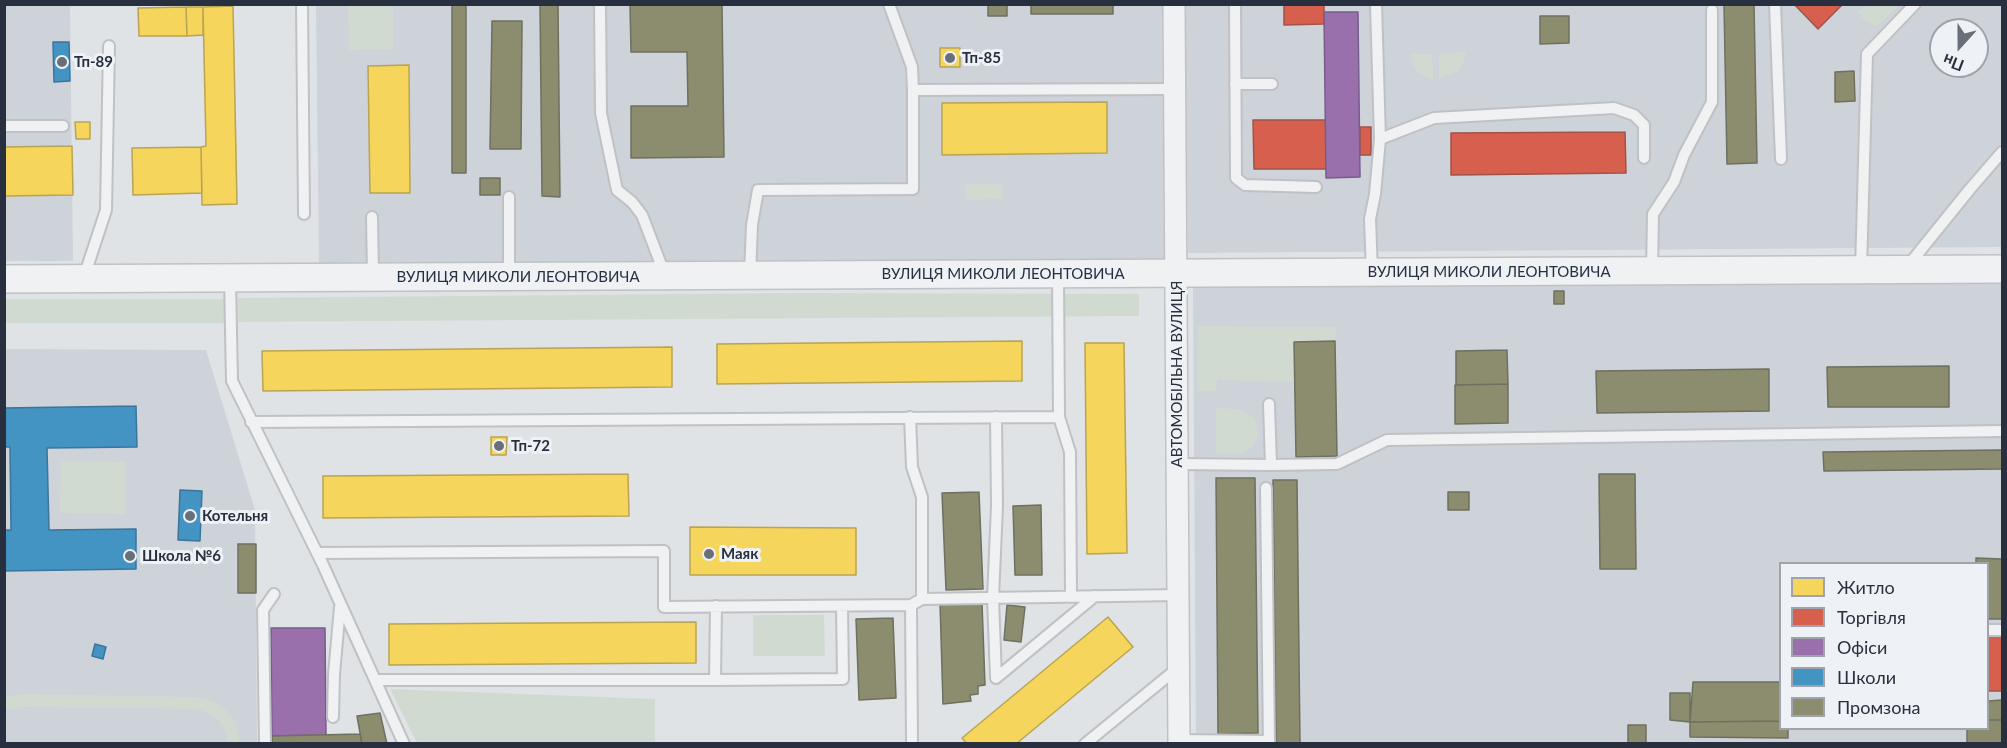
<!DOCTYPE html>
<meta charset="utf-8">
<style>
body{margin:0}
#map{position:relative;width:2007px;height:748px;overflow:hidden;background:#e0e3e6;font-family:Lato,sans-serif}
canvas{display:block}
.frame{position:absolute;inset:0;border:6px solid #28303f;pointer-events:none}
.legend{position:absolute;left:1779px;top:562px;width:210px;height:168px;box-sizing:border-box;background:#eef1f5;border:2px solid #9fa4ac;margin:0;padding:8px 10px;list-style:none;font-size:18px;color:#28303f}
.legend li{display:flex;align-items:center;gap:12px;height:30px}
.legend b{width:30px;border:2px solid #9fa4ac}
.north{position:absolute;left:1929px;top:18px;width:60px;height:60px;box-sizing:border-box;background:#eef1f5;border:2px solid #9fa4ac;border-radius:50%;rotate:201deg;font-size:16px;font-weight:700;line-height:24px;text-align:center;color:#28303f}
.north::after{content:'';display:block;margin:auto;width:21px;height:27px;background:#686f79;clip-path:polygon(50% 0,100% 100%,50% 72%,0 100%)}
</style>
<div id="map">
<canvas width="2007" height="748"></canvas>
<div class="frame"></div>
<ul class="legend">
<li><b style="height:16px;background:#f6d55c"></b>Житло</li>
<li><b style="height:16px;background:#d6604d"></b>Торгівля</li>
<li><b style="height:16px;background:#9970ab"></b>Офіси</li>
<li><b style="height:16px;background:#4393c3"></b>Школи</li>
<li><b style="height:16px;background:#8c8c6e"></b>Промзона</li>
</ul>
<div class="north">Пн</div>
</div>
<script>
const context = document.querySelector('canvas').getContext('2d');
context.lineJoin = 'round';
function paint(path, color) {
  context.fillStyle = color;
  context.fill(path, 'evenodd');
}
function shape(rows) {
  const path = new Path2D();
  for (const r of rows) {
    path.moveTo(r[0], r[1]);
    for (let i = 2; i < r.length; i += 2) path.lineTo(r[i], r[i + 1]);
  }
  return path;
}
function strokePath(path, color, width, dash) {
  context.strokeStyle = color;
  context.lineWidth = width;
  context.lineCap = dash ? 'butt' : 'round';
  context.setLineDash(dash || []);
  context.stroke(path);
}
function drawText(font, color, halo, rows, align = 'center') {
  context.font = font + ' Lato,sans-serif';
  context.lineWidth = 6;
  context.setLineDash([]);
  context.textBaseline = 'middle';
  context.strokeStyle = halo;
  context.fillStyle = color;
  for (const [text, x, y, turn = 0] of rows) {
    context.save();
    context.translate(x, y);
    context.rotate((+turn || 0) * Math.PI / 180);
    context.textAlign = isNaN(turn) ? turn : align;
    if (halo) context.strokeText(text, 0, 0);
    context.fillText(text, 0, 0);
    context.restore();
  }
}
paint(shape([
 [4,5,70,5,73,261,5,261],
 [316,5,1162,5,1164,259,319,264],
 [1185,5,2002,5,2002,247,1188,253],
 [1941,30,1977,30,1977,66,1941,66],
 [2002,277,2002,743,1196,743,1193,286],
 [1780,564,1988,564,1988,728,1780,728],
 [5,349,206,350,255,510,257,743,5,744]
]), '#ced2d9');
paint(shape([
 [348,5,393,5,393,49,349,50],
 [1865,5,1865,4,1900,5,1879,25,1874,25,1864,20,1858,12],
 [1466,52,1463,64,1456,72,1439,78,1439,54],
 [1411,54,1432,54,1433,80,1418,73,1413,64],
 [965,184,1002,184,1003,199,965,200],
 [810,293,1139,294,1139,316,238,322,238,298],
 [4,299,226,299,226,323,5,323],
 [1197,326,1336,327,1335,341,1295,342,1295,382,1217,380,1216,391,1197,391],
 [1216,408,1238,409,1255,418,1258,436,1251,448,1244,453,1216,453],
 [61,461,125,462,125,514,60,513],
 [753,615,824,615,825,656,753,656],
 [390,689,655,699,655,743,417,743],
 [23,694,198,697,213,701,225,709,235,721,239,736,239,743,227,743,226,733,222,724,215,717,198,709,22,707,5,710,5,697]
]), '#d1dad1');
const homes = shape([
 [233,6,237,204,202,205,201,147,206,146,203,7,233,6],
 [186,7,203,7,203,35,187,36,186,7],
 [186,7,187,36,139,36,138,8,186,7],
 [940,48,960,48,960,67,940,67,940,48],
 [409,65,410,193,370,193,368,66,409,65],
 [1107,102,1107,153,942,155,942,103,1107,102],
 [75,122,90,122,90,139,76,139,75,122],
 [72,146,73,195,4,196,4,147,72,146],
 [201,147,202,193,133,195,132,148,201,147],
 [1022,341,1022,381,717,384,717,344,1022,341],
 [1085,343,1124,343,1127,553,1087,554,1085,343],
 [672,347,672,387,263,391,262,351,672,347],
 [491,437,507,437,506,455,491,455,491,437],
 [628,474,629,516,323,518,323,476,628,474],
 [690,527,856,528,856,575,690,575,690,527],
 [1108,617,1133,647,1016,744,967,744,962,738,1108,617],
 [696,622,696,663,389,665,389,624,696,622]
]);
paint(homes, '#f6d55c');
strokePath(homes, '#b8a453', 1.5);
const shops = shape([
 [1284,4,1324,4,1324,24,1284,25,1284,4],
 [1794,4,1843,4,1818,29,1794,4],
 [1253,120,1326,120,1326,169,1254,169,1253,120],
 [1360,127,1371,127,1371,155,1360,155,1360,127],
 [1625,132,1626,173,1451,175,1451,133,1625,132],
 [1988,634,2002,635,2002,691,1988,691,1988,634]
]);
paint(shops, '#d6604d');
strokePath(shops, '#a25249', 1.5);
const offices = shape([
 [1324,12,1358,12,1360,177,1326,178,1324,12],
 [271,628,325,628,326,735,272,736,271,628]
]);
paint(offices, '#9970ab');
strokePath(offices, '#775d8b', 1.5);
const schools = shape([
 [53,42,69,42,70,81,54,82,53,42],
 [136,406,137,447,47,448,49,530,136,529,136,569,4,571,4,530,11,530,10,447,4,447,4,408,136,406],
 [180,490,202,491,200,541,178,540,180,490],
 [95,644,106,647,103,659,92,656,95,644]
]);
paint(schools, '#4393c3');
strokePath(schools, '#3b759b', 1.5);
const industry = shape([
 [452,4,466,4,466,173,452,173,452,4],
 [540,4,558,4,560,197,542,196,540,4],
 [630,4,722,4,724,157,631,158,631,106,688,106,687,52,631,52,630,4],
 [988,4,1007,4,1007,16,988,16,988,4],
 [1031,4,1113,4,1113,14,1031,14,1031,4],
 [1724,4,1754,4,1757,163,1727,164,1724,4],
 [1540,16,1569,16,1569,43,1540,44,1540,16],
 [492,21,522,21,521,149,490,149,492,21],
 [1854,71,1855,101,1835,102,1835,72,1854,71],
 [480,178,500,178,500,195,480,195,480,178],
 [1554,291,1564,291,1564,304,1554,304,1554,291],
 [1335,341,1337,456,1296,457,1294,342,1335,341],
 [1507,350,1508,384,1456,385,1456,351,1507,350],
 [1949,366,1949,407,1828,407,1827,367,1949,366],
 [1769,369,1769,411,1597,413,1596,371,1769,369],
 [1508,384,1508,423,1455,424,1455,385,1508,384],
 [2002,450,2002,469,1824,471,1823,452,2002,450],
 [1599,474,1635,474,1636,569,1600,569,1599,474],
 [1216,478,1255,478,1258,733,1218,734,1216,478],
 [1273,480,1297,480,1300,744,1276,744,1273,480],
 [979,492,983,589,946,590,942,493,979,492],
 [1448,492,1469,492,1469,510,1448,510,1448,492],
 [1041,505,1042,575,1015,575,1013,506,1041,505],
 [238,544,256,544,256,593,238,593,238,544],
 [1976,558,2002,559,2002,619,1988,619,1988,564,1976,564,1976,558],
 [940,603,982,603,985,685,978,686,978,694,970,695,971,701,943,704,940,603],
 [1007,605,1025,607,1021,642,1004,640,1007,605],
 [893,618,896,698,859,700,856,619,893,618],
 [1693,682,1780,682,1780,721,1690,722,1693,682],
 [1670,693,1690,693,1690,722,1670,720,1670,693],
 [2002,700,2002,720,1988,720,1988,701,2002,700],
 [380,713,387,744,362,744,357,716,380,713],
 [1988,720,2002,720,2002,744,1967,744,1967,728,1988,728,1988,720],
 [1780,721,1780,728,1788,728,1788,738,1690,737,1690,722,1780,721],
 [1628,725,1646,725,1646,744,1628,744,1628,725],
 [360,734,362,744,272,744,272,736,360,734]
]);
paint(industry, '#8c8c6e');
strokePath(industry, '#6e7060', 1.5);
const service = shape([
 [302,4,304,214],
 [600,4,601,113,617,190,632,202,642,215,665,275],
 [889,4,912,67,913,90],
 [1235,4,1236,178,1245,185,1316,187],
 [1376,4,1380,139],
 [1775,4,1781,159],
 [1235,84,1272,84],
 [4,126,63,126],
 [509,197,509,277],
 [372,217,373,277],
 [1907,267,1970,189,2002,152],
 [1652,270,1653,214,1674,182,1684,155,1712,102,1712,10],
 [1861,270,1867,54,1915,4],
 [1372,272,1370,219,1375,194,1380,139,1434,118,1614,108,1634,115,1644,125,1644,158],
 [1058,274,1059,417,1070,452,1071,596],
 [750,275,752,225,758,190,913,189,913,90,1175,89],
 [84,277,106,210,109,46],
 [230,278,232,381,323,565,404,744],
 [910,417,912,467,922,497,922,599],
 [996,417,997,506,993,598,996,678,1095,596],
 [251,422,1059,417],
 [1177,464,1271,465,1269,404],
 [1271,465,1337,464,1387,440,2002,431],
 [1266,488,1269,744],
 [317,553,664,551,664,607,911,605,922,599,1178,595],
 [911,605,912,744],
 [1988,630,2002,630],
 [375,680,715,680,716,606],
 [715,680,843,679,842,606],
 [333,717,334,674,340,607],
 [1179,740,1269,741],
 [265,744,263,610,274,594],
 [1085,744,1179,667]
]);
const minor = shape([
 [1174,4,1179,744]
]);
const tertiary = shape([
 [4,279,2002,269]
]);
strokePath(service, '#bfc1c4', 14);
strokePath(minor, '#bfc1c4', 24);
strokePath(tertiary, '#bfc1c4', 30);
strokePath(service, '#f0f1f2', 10);
strokePath(minor, '#f0f1f2', 21);
strokePath(tertiary, '#f0f1f2', 27);
for (const [x, y, r, color] of [
 [950,58,6,"#686f79"],
 [62,62,6,"#686f79"],
 [499,446,6,"#686f79"],
 [190,516,6,"#686f79"],
 [709,554,6,"#686f79"],
 [130,556,6,"#686f79"]
]) {
  const dot = new Path2D();
  dot.arc(x, y, r, 0, 2 * Math.PI);
  context.fillStyle = color;
  context.fill(dot);
  strokePath(dot, '#eef1f5', 2);
}
drawText('bold 15px', '#28303f', '#eef1f5', [
 ["Тп-85",962,58],
 ["Тп-89",74,62],
 ["Тп-72",511,446],
 ["Котельня",202,516],
 ["Маяк",721,554],
 ["Школа №6",142,556]
], 'left');
drawText('15px', '#28303f', '#eef1f5', [
 ["ВУЛИЦЯ МИКОЛИ ЛЕОНТОВИЧА",1489,272],
 ["ВУЛИЦЯ МИКОЛИ ЛЕОНТОВИЧА",1003,274],
 ["ВУЛИЦЯ МИКОЛИ ЛЕОНТОВИЧА",518,277],
 ["АВТОМОБІЛЬНА ВУЛИЦЯ",1177,374,-90]
]);
</script>
